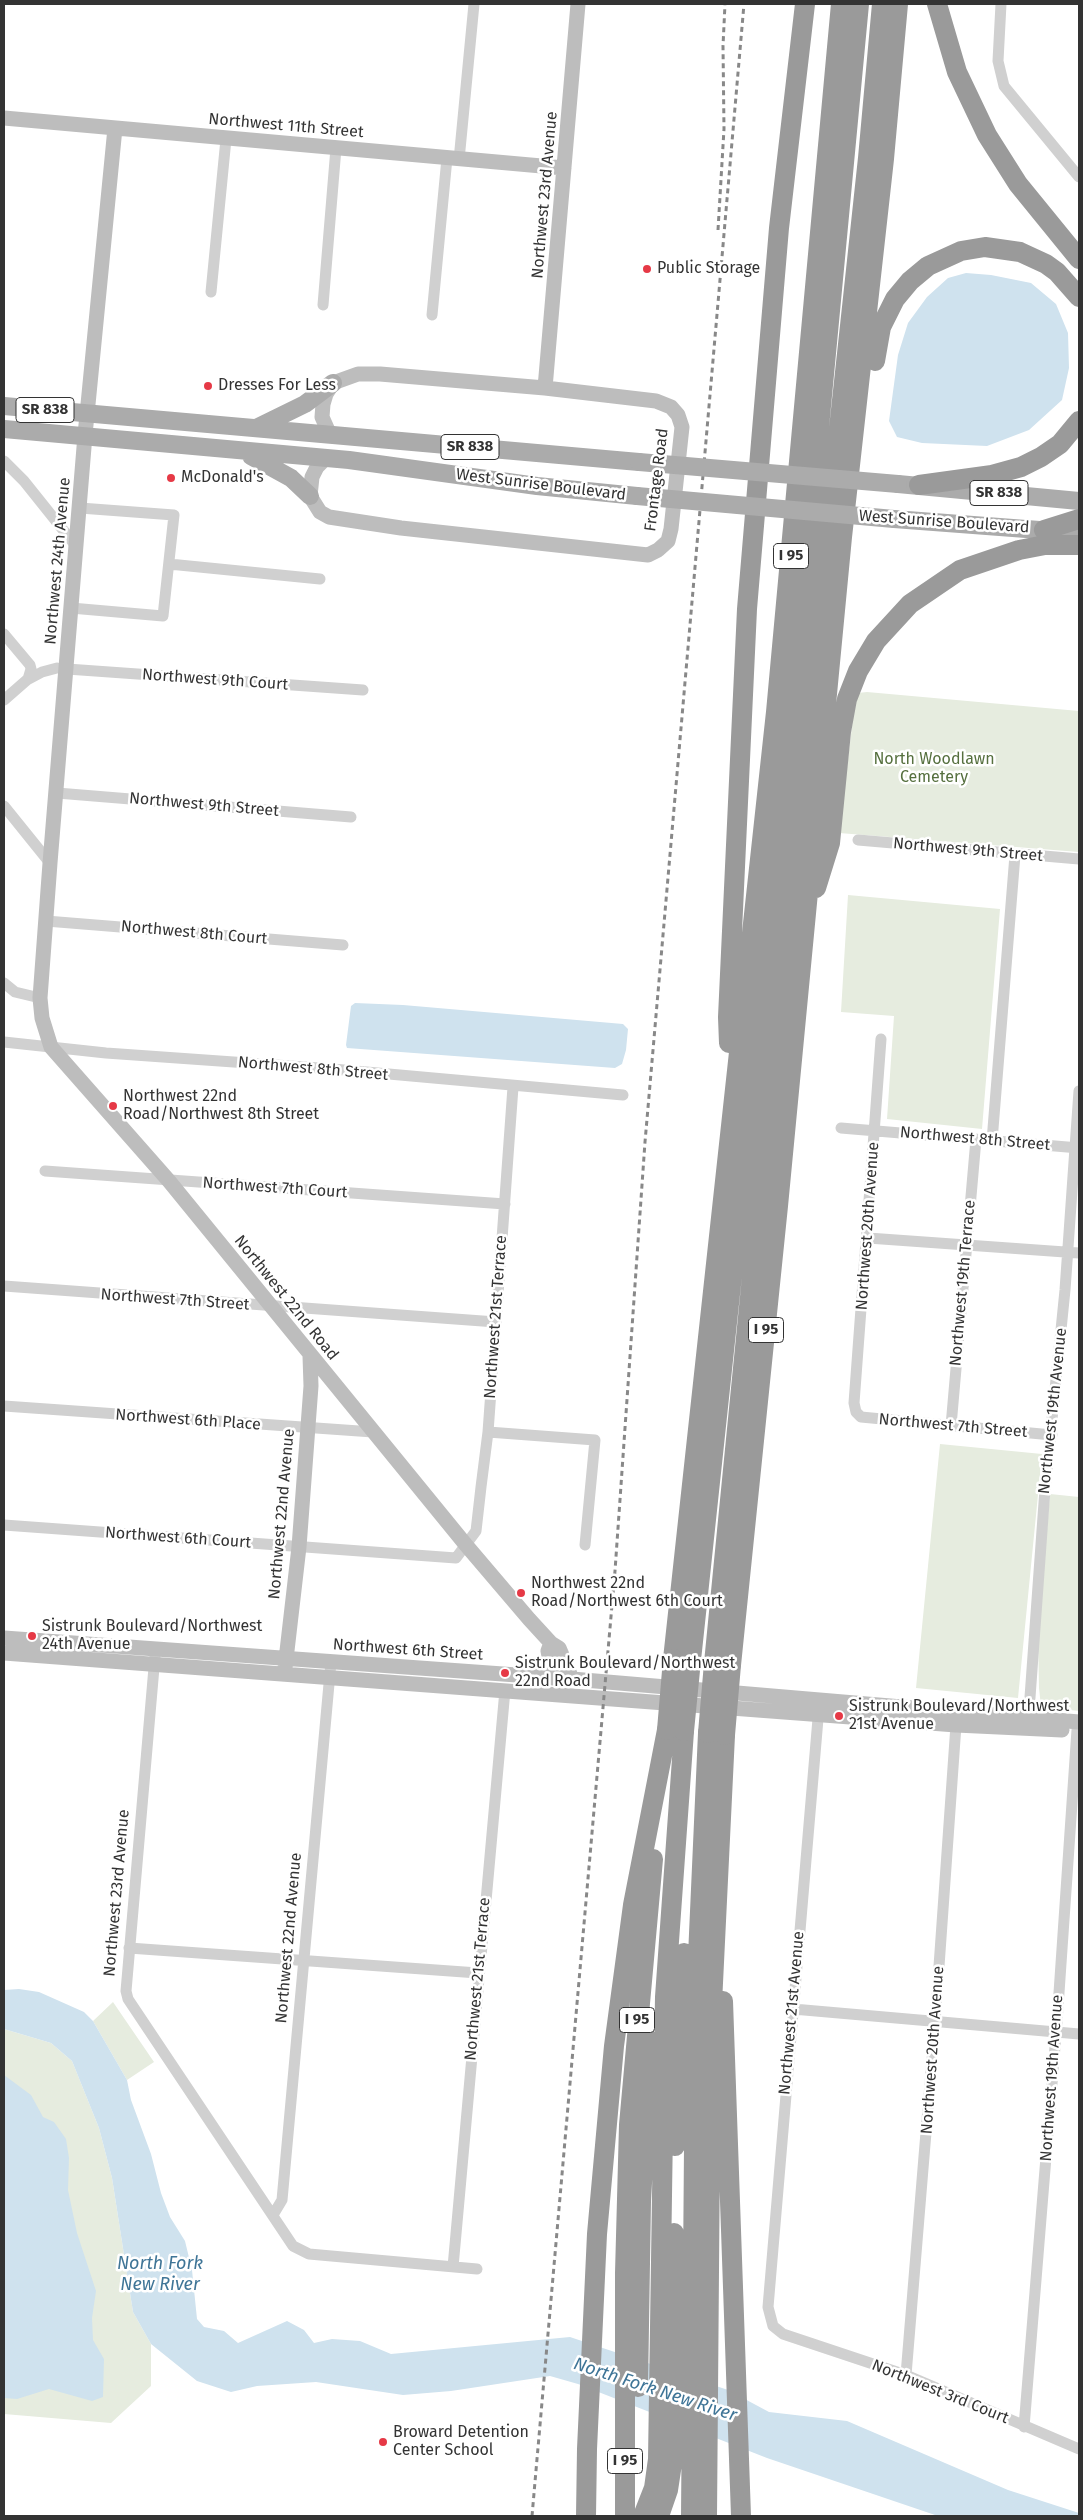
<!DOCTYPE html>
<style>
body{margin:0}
#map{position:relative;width:1083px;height:2520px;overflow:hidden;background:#fff;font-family:"Fira Sans",sans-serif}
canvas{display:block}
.frame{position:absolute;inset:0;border:5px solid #333;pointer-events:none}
</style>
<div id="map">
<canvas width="1083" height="2520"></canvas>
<div class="frame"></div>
</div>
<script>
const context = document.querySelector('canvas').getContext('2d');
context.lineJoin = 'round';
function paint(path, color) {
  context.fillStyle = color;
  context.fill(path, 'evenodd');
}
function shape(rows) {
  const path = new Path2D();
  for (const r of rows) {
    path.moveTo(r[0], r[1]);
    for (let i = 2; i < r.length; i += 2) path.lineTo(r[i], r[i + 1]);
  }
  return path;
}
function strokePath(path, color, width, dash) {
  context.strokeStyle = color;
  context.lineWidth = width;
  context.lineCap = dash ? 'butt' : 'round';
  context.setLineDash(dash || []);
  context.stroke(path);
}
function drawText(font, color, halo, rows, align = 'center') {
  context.font = font + ' "Fira Sans",sans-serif';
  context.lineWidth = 5;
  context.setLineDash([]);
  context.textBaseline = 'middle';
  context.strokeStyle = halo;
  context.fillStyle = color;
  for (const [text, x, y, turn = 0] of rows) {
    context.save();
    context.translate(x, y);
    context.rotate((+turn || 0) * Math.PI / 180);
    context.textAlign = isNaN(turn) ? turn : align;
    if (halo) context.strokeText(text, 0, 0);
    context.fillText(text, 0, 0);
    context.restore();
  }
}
paint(shape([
 [867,692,1079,711,1079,852,839,833,853,718,858,693],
 [848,895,1000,909,982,1129,887,1119,894,1016,841,1012],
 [940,1444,1042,1454,1018,1698,916,1688],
 [1050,1494,1079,1497,1079,1711,1041,1707,1039,1688,1038,1635],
 [113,2002,154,2062,127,2080,93,2021],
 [4,2029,51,2043,72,2061,99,2128,112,2178,133,2312,151,2344,151,2386,111,2423,4,2414]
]), '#e6ecdf');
paint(shape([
 [966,273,991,275,1031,283,1056,304,1068,333,1069,368,1062,400,1029,430,987,446,922,443,897,437,889,421,898,355,908,323,927,297,948,278],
 [355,1003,403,1005,623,1024,628,1029,626,1050,622,1064,615,1068,347,1048,346,1045,351,1006],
 [19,1989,39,1992,84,2012,93,2021,127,2080,131,2100,151,2154,161,2193,170,2217,185,2241,192,2270,197,2319,204,2327,224,2331,238,2343,287,2321,304,2330,314,2343,332,2339,360,2341,391,2354,570,2337,728,2390,769,2412,847,2421,1008,2490,1079,2513,1079,2516,938,2516,767,2458,578,2384,550,2376,451,2391,403,2395,316,2382,257,2386,231,2392,197,2381,151,2344,133,2312,112,2178,99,2128,72,2061,51,2043,4,2029,4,1990],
 [4,2075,31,2095,43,2117,54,2122,66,2139,69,2158,68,2190,77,2233,96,2291,92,2318,93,2340,104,2359,103,2397,92,2401,49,2389,17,2399,4,2398]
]), '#cfe2ee');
strokePath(shape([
 [1001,4,998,61,1004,86,1079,177],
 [459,160,474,4],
 [211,292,226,139],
 [323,305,336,148],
 [432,315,447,158],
 [4,461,24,481,76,546],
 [169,564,320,579],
 [71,608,163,616,174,515,80,508],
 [4,634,30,665,31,669,28,679,4,700],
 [67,669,363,690],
 [27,680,42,672,57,668],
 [57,793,351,817],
 [4,806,50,863],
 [858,840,1079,859],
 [46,921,343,945],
 [4,983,15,992,40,998],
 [881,1039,854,1403,856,1412,861,1417,1052,1435],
 [4,1042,106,1053,333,1069,623,1095],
 [841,1128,1079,1148],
 [992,1141,1015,855],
 [45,1171,505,1204],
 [868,1238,1079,1253],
 [4,1286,496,1322],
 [4,1406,373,1432],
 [951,1426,976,1139],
 [488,1432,595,1440,585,1545],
 [4,1525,456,1558,476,1531,481,1487,488,1432,513,1087],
 [155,1656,126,1991,128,1999,293,2246,309,2254,477,2269],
 [819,1707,768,2307,773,2326,783,2334,906,2375,1079,2449],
 [1028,1725,1045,1489,1065,1290,1079,1091],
 [129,1948,478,1973],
 [793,2009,1079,2034],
 [273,2215,282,2200,331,1662],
 [453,2267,505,1690],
 [906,2375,935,2023,956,1725],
 [1024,2427,1057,2022,1077,1730]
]), '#d0d0d0', 11);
strokePath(shape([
 [4,118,564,168],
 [115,128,85,435,50,863,40,998,42,1018,51,1047,169,1181,466,1545,529,1619,551,1643,559,1648,572,1679],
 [545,388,578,4],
 [326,458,317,467,312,477,310,496,320,512,329,517,401,528,648,555,658,550,668,541,671,529,682,427,678,415,671,407,656,401,545,388,380,374,358,374,333,383,326,394,323,404,322,417,330,435],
 [4,1638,572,1679,1079,1722],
 [551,1643,548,1651,553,1678],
 [4,1653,956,1725,1062,1730],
 [285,1668,299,1547,311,1386,310,1356]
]), '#bdbdbd', 15);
strokePath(shape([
 [4,406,639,462],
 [256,428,305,404,333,383],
 [4,429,349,460,537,486,637,496],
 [251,456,291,478,310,496],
 [898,484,1079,501],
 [894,519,1079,533]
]), '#ababab', 18);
strokePath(shape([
 [937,4,957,72,987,135,1018,184,1079,259],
 [875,361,881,327,895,299,910,281,928,266,961,251,985,247,1020,252,1046,264,1057,272,1079,297],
 [919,485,992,475,1021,467,1041,457,1060,444,1079,421],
 [1044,530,1079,519],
 [816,888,830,843,841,732,847,699,858,671,876,641,910,604,960,570,1019,550,1045,545,1079,545],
 [729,1043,728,1017,747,609,779,228,805,4],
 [673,1659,776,712,841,4],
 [691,1660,792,713,859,4],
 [714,1663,796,829,868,158,882,4],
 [731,1665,778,1206,842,537,884,159,898,4],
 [723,2001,741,2516],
 [675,2146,684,1953],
 [638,2387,641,2201,650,2041],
 [586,2516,587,2449,597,2234,614,2046,633,1905,667,1730],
 [625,2516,625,2273,629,2125,653,1859],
 [643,2516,654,2488,658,2459,665,1997,684,1731],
 [659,2516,668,2490,673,2457,674,2233],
 [691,2516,695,2023,708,1733],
 [707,2516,711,2024,725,1735]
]), '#9a9a9a', 20);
strokePath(shape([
 [718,230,724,129,723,46,725,4],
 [532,2516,615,1571,645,1142,744,4]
]), '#888', 3, [5, 4]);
strokePath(shape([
 [639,462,898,484],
 [637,496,894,519]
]), '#ababab', 18);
strokePath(shape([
 [667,1730,673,1659],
 [684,1731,691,1660],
 [708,1733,714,1663],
 [725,1735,731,1665]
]), '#9a9a9a', 20);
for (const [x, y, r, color] of [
 [647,269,5,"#e63946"],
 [208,386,5,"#e63946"],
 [171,478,5,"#e63946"],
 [113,1106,5,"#e63946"],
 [521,1593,5,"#e63946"],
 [32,1636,5,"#e63946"],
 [505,1673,5,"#e63946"],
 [839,1716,5,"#e63946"],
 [383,2442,5,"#e63946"]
]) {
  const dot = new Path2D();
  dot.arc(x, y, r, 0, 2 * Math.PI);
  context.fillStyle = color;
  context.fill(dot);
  strokePath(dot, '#fff', 2);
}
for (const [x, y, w] of [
 [45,410,58],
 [470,447,58],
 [999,493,58],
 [791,556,35],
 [766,1330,35],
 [637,2020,35],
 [625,2461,35]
]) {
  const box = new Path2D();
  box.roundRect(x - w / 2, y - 12.5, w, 25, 4);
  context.fillStyle = '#fff';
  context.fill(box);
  strokePath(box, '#333', 1);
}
drawText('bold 15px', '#333', null, [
 ["SR 838",45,410],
 ["SR 838",470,447],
 ["SR 838",999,493],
 ["I 95",791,556],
 ["I 95",766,1330],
 ["I 95",637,2020],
 ["I 95",625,2461]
]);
drawText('16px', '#333', '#fff', [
 ["Northwest 11th Street",286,126,5],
 ["Northwest 23rd Avenue",545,195,-85],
 ["Frontage Road",657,480,-83],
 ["West Sunrise Boulevard",541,485,7],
 ["West Sunrise Boulevard",944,522,4],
 ["Northwest 24th Avenue",58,561,-85],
 ["Northwest 9th Court",215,680,4],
 ["Northwest 9th Street",204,805,5],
 ["Northwest 9th Street",968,850,5],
 ["Northwest 8th Court",194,933,5],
 ["Northwest 8th Street",313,1069,5],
 ["Northwest 8th Street",975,1139,5],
 ["Northwest 7th Court",275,1188,4],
 ["Northwest 20th Avenue",868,1226,-86],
 ["Northwest 19th Terrace",963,1283,-85],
 ["Northwest 22nd Road",286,1298,51],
 ["Northwest 7th Street",175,1300,4],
 ["Northwest 21st Terrace",496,1317,-86],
 ["Northwest 19th Avenue",1053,1411,-84],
 ["Northwest 6th Place",188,1420,4],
 ["Northwest 7th Street",953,1426,5],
 ["Northwest 22nd Avenue",282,1514,-85],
 ["Northwest 6th Court",178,1538,4],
 ["Northwest 6th Street",408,1650,4],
 ["Northwest 23rd Avenue",117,1893,-85],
 ["Northwest 22nd Avenue",289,1938,-85],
 ["Northwest 21st Terrace",478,1979,-85],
 ["Northwest 21st Avenue",792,2013,-85],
 ["Northwest 20th Avenue",933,2050,-86],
 ["Northwest 19th Avenue",1052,2078,-86],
 ["Northwest 3rd Court",940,2392,22]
]);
drawText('16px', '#333', '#fff', [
 ["Public Storage",657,269],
 ["Dresses For Less",218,386],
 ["McDonald's",181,478],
 ["Northwest 22nd",123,1097],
 ["Road/Northwest 8th Street",123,1115],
 ["Northwest 22nd",531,1584],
 ["Road/Northwest 6th Court",531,1602],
 ["Sistrunk Boulevard/Northwest",42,1627],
 ["24th Avenue",42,1645],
 ["Sistrunk Boulevard/Northwest",515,1664],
 ["22nd Road",515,1682],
 ["Sistrunk Boulevard/Northwest",849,1707],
 ["21st Avenue",849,1725],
 ["Broward Detention",393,2433],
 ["Center School",393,2451]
], 'left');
drawText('16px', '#56703f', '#fff', [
 ["North Woodlawn",934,760],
 ["Cemetery",934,778]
]);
drawText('italic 18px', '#3f7597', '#fff', [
 ["North Fork",160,2264],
 ["New River",160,2285],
 ["North Fork New River",655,2390,18]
]);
</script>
